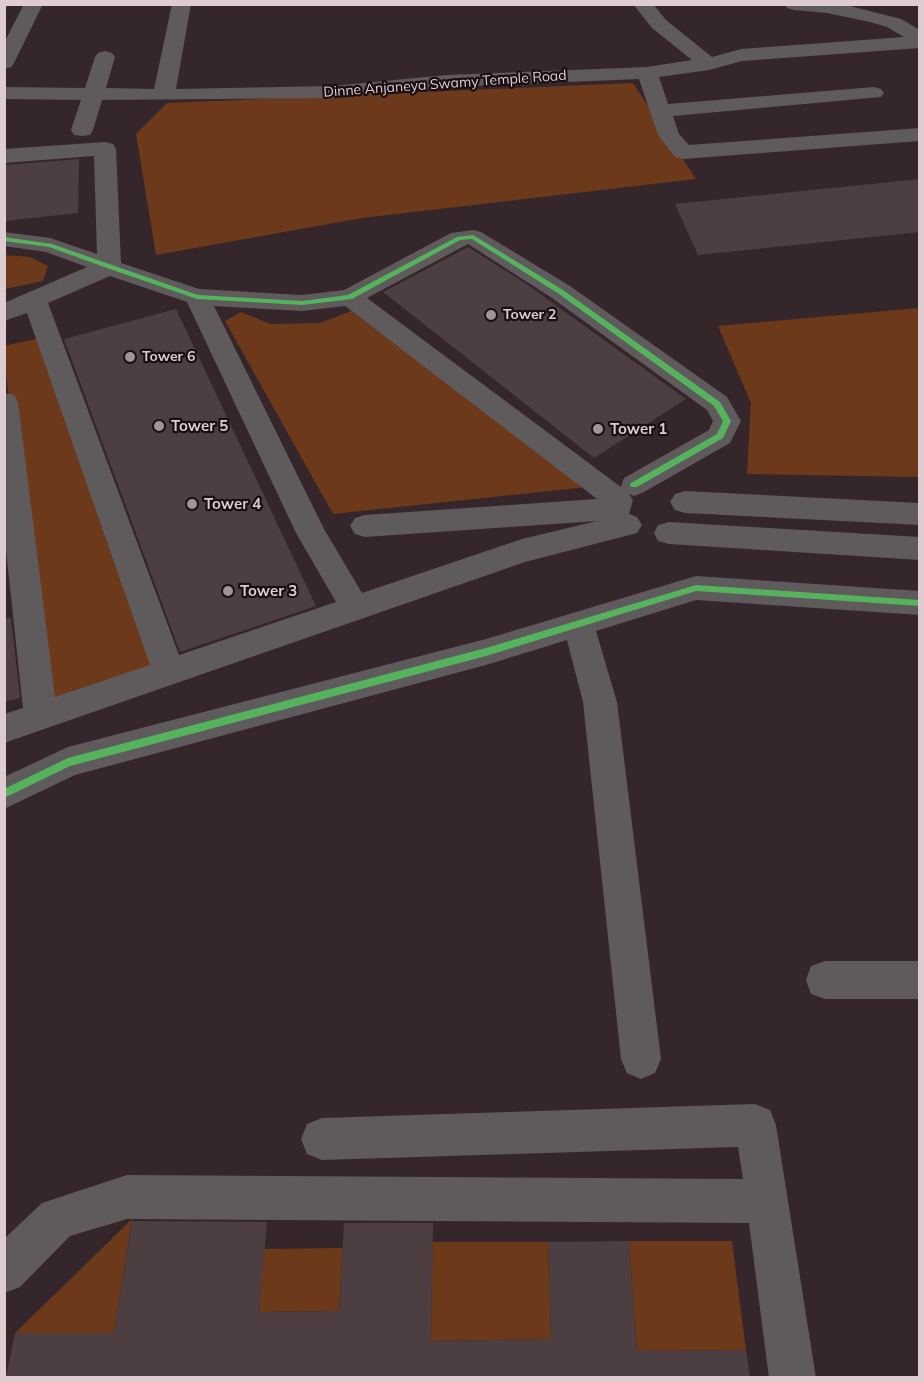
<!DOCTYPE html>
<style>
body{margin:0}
#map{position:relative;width:924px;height:1382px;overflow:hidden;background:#35262b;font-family:Mulish,sans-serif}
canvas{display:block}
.frame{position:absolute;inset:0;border:6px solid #deccd1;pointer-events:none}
</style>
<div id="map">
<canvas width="924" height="1382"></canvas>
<div class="frame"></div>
</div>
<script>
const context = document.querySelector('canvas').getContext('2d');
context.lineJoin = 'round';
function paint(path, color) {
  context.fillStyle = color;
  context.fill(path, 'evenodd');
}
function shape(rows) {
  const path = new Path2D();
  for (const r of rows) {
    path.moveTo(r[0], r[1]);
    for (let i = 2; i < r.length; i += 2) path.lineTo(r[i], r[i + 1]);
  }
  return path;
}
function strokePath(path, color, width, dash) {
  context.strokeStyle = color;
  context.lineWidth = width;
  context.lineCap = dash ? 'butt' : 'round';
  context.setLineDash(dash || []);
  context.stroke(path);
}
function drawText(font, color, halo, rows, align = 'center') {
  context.font = font + ' Mulish,sans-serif';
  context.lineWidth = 4.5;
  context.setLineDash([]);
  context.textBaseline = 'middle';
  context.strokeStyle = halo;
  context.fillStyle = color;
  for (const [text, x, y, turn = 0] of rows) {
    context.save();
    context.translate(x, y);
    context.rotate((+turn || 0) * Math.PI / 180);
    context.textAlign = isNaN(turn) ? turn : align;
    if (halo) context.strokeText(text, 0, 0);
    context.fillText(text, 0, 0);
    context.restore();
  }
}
paint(shape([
 [633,83,696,179,362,218,156,255,136,134,167,103],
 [5,255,30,257,48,266,43,281,5,289],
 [919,308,919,477,747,474,751,403,718,326],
 [351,311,587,487,333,514,225,321,241,312,271,324,320,323],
 [45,337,161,667,45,707,5,365,4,346],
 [132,1219,114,1333,15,1333],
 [629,1241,732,1241,746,1350,637,1351],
 [432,1242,548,1242,551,1339,431,1341],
 [343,1248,339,1311,259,1312,264,1249]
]), '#6c391a');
paint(shape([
 [79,159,78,213,4,221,4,165],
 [920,179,920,232,698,255,675,204],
 [468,247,525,283,686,399,594,458,383,292],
 [176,309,316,606,180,652,64,339],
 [4,618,11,618,20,698,4,702],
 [132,1221,267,1222,259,1312,339,1311,344,1223,433,1223,431,1341,551,1339,548,1242,629,1241,637,1351,746,1350,750,1377,6,1377,15,1333,114,1333]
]), '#4c3e41');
paint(shape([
 [24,4,43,4,14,63,11,67,4,69,4,43,24,4],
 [172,4,191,4,176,89,332,86,447,75,647,67,692,60,652,28,633,4,653,4,666,20,712,57,741,49,904,37,887,27,870,22,827,13,794,10,787,8,785,4,842,4,901,19,920,30,920,48,742,61,709,70,659,77,668,104,874,87,881,89,884,93,881,97,673,116,679,134,689,145,920,128,920,141,683,159,675,157,658,135,639,79,447,87,332,98,102,100,93,130,90,135,82,136,74,135,71,130,81,100,4,99,4,87,85,88,95,57,98,53,105,51,112,53,115,57,106,88,154,89,172,4],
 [105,142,113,144,116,149,121,263,199,289,302,295,344,290,451,233,473,230,481,232,570,286,727,397,741,421,730,443,644,492,634,496,629,494,633,500,629,514,637,517,642,525,637,533,525,562,4,743,4,714,23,708,4,532,4,393,14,395,18,402,55,697,150,665,27,313,4,321,4,303,87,267,46,252,4,246,4,232,50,238,97,254,94,156,4,163,4,149,105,142],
 [468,244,552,298,707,410,713,421,709,430,624,478,621,487,367,298,468,244],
 [110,276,187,302,296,533,336,602,179,655,48,303,110,276],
 [214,306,302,311,345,306,597,499,365,515,355,518,350,526,355,534,365,537,597,521,522,539,362,593,324,529,214,306],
 [685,491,920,503,920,525,685,513,675,510,670,502,675,494,685,491],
 [669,522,920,537,920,560,669,544,658,541,654,533,658,525,669,522],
 [696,576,920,591,920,615,696,600,596,631,617,702,661,1059,655,1073,641,1079,627,1073,621,1059,583,702,567,640,486,665,75,775,4,809,4,777,68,747,486,639,696,576],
 [825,961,920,961,920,999,825,999,811,994,806,980,811,966,825,961],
 [755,1104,770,1110,776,1125,816,1378,769,1378,749,1223,127,1219,70,1236,20,1287,4,1293,4,1239,42,1203,127,1175,743,1179,738,1147,322,1160,307,1154,301,1139,307,1124,322,1118,755,1104]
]), '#5f5a5c');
paint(shape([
 [473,235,563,290,720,402,731,421,723,438,637,487,631,487,630,485,631,483,717,434,723,421,714,406,559,294,472,239,460,240,352,299,302,305,197,299,107,268,49,247,4,241,4,237,52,244,198,295,302,301,348,295,457,237,473,235],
 [696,585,920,600,920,606,696,591,486,656,70,766,4,798,4,789,68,758,486,648,696,585]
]), '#56b35d');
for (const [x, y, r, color] of [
 [491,315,6,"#a39297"],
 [130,357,6,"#a39297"],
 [159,426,6,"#a39297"],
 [598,429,6,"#a39297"],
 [192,504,6,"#a39297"],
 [228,591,6,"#a39297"]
]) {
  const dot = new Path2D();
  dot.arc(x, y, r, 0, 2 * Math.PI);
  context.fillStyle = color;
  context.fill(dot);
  strokePath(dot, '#1a0e12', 2);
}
drawText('14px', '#deccd1', '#1a0e12', [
 ["Dinne Anjaneya Swamy Temple Road",445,84,-4]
]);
drawText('bold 14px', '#deccd1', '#1a0e12', [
 ["Tower 2",503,315],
 ["Tower 6",142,357]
], 'left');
drawText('bold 15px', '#deccd1', '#1a0e12', [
 ["Tower 5",171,426],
 ["Tower 1",610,429],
 ["Tower 4",204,504],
 ["Tower 3",240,591]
], 'left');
</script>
